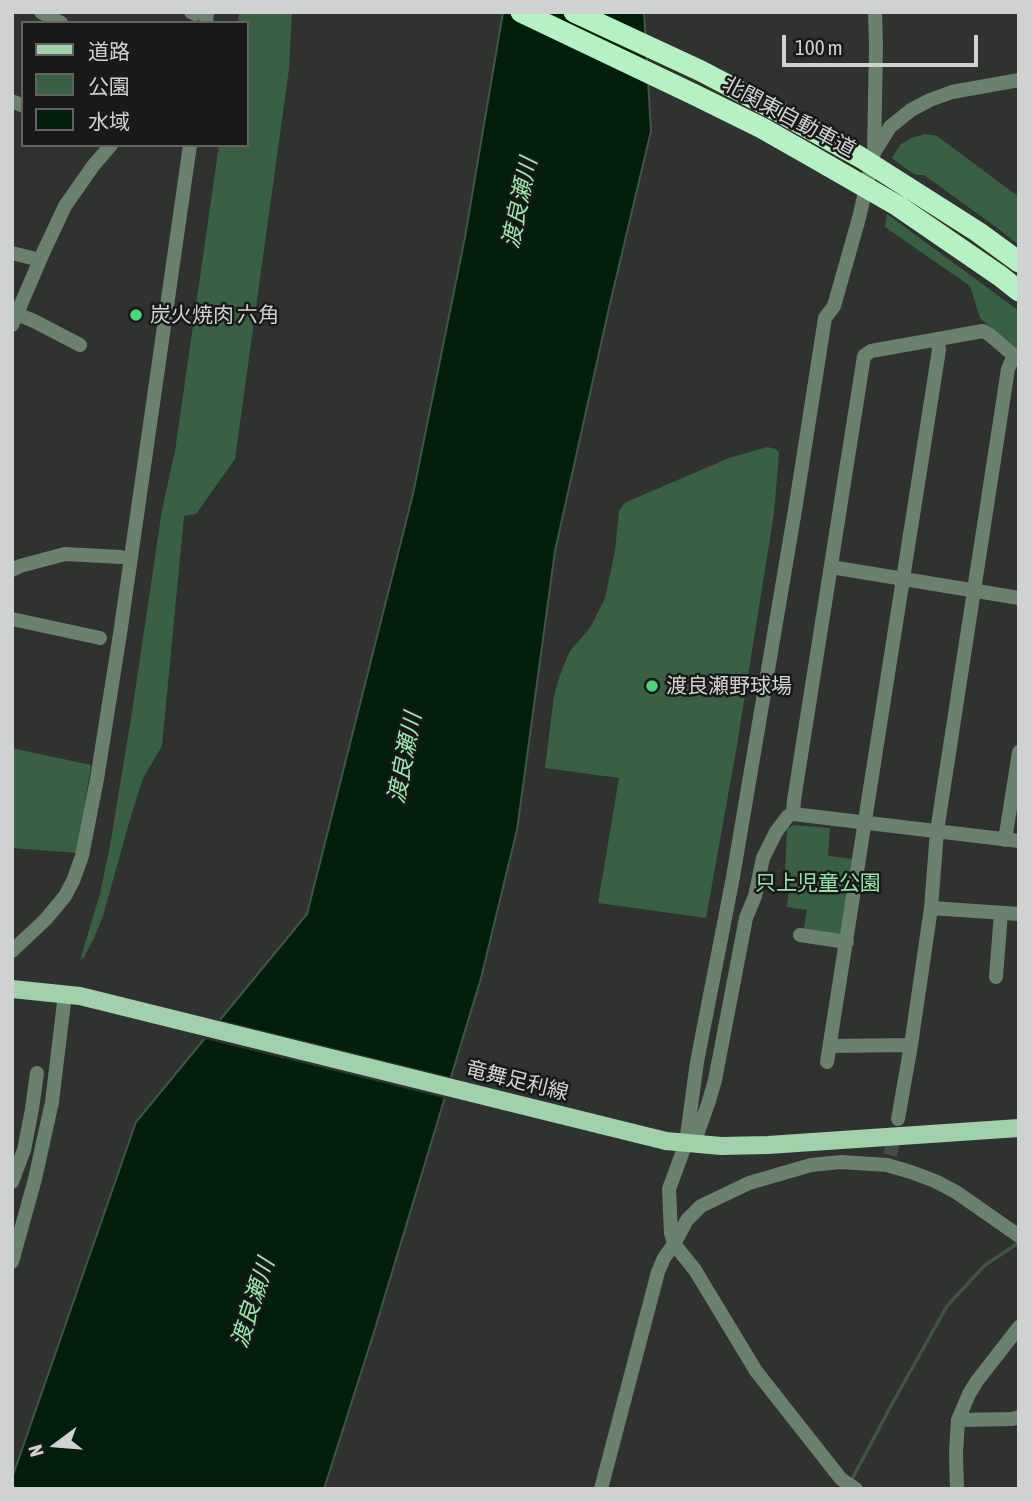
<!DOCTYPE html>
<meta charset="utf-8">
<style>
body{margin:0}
#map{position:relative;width:1031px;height:1501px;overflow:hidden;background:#2f322f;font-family:"Asap Condensed","Noto Sans JP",sans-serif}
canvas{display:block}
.frame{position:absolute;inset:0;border:14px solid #d0d2d1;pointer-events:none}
.legend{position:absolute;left:21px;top:21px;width:228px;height:126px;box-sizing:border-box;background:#181918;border:2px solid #626362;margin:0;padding:9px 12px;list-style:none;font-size:21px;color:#d0d2d1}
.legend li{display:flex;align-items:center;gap:14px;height:35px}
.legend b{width:35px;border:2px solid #626362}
.north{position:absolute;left:21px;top:1410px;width:70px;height:70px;-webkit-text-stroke:5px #181918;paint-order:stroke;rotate:254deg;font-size:19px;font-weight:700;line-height:28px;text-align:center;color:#d0d2d1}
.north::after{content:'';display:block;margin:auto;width:24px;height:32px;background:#d0d2d1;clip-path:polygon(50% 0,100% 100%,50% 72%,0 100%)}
.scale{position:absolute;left:782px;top:35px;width:196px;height:32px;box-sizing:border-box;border:4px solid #d0d2d1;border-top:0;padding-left:9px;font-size:21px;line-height:24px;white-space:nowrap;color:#d0d2d1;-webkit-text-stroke:5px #181918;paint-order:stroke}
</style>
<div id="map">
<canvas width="1031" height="1501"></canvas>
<div class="frame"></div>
<ul class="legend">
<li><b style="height:9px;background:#a1d1ab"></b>道路</li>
<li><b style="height:19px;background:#3a6043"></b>公園</li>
<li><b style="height:19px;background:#031f0c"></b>水域</li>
</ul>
<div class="north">N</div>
<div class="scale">100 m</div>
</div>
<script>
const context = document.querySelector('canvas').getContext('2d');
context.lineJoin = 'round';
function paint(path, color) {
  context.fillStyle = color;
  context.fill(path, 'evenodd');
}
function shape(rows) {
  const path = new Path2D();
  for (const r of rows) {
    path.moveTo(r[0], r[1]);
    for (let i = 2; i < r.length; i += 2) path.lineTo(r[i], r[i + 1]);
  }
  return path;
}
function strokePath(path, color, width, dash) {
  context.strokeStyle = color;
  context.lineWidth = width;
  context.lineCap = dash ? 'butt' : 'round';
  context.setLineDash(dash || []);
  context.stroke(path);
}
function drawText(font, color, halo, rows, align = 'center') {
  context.font = font + ' "Asap Condensed","Noto Sans JP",sans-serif';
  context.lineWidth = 5;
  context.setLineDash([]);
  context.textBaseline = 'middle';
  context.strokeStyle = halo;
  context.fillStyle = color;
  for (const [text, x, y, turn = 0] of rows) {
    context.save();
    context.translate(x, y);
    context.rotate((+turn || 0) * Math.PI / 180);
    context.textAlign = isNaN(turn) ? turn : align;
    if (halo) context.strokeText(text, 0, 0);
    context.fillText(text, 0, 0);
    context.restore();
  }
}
paint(shape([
 [239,12,292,12,289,69,235,459,196,514,184,516,162,746,143,778,130,819,103,916,94,938,84,957,80,960,100,894,110,846,132,712,162,510,175,451,219,145,247,145,247,23,237,23],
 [925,134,937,136,1019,197,1019,245,996,227,924,175,917,175,912,173,892,158,900,145,911,138],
 [887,214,1019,311,1019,354,980,318,970,286,885,227],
 [767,447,776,449,779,453,774,513,736,751,706,918,598,903,619,778,545,768,554,696,560,675,570,651,590,628,605,598,615,551,619,511,624,504,631,500,729,458],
 [12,748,91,765,77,853,12,848],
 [793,825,830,828,828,856,853,859,842,932,834,937,803,933,807,910,787,907,791,873,785,872,787,829]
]), '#3a6043');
const water = shape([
 [503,12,644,12,651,131,609,308,555,551,517,830,481,978,374,1332,324,1489,12,1489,12,1478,136,1122,307,914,413,494,465,237,503,12]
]);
paint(water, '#031f0c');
strokePath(water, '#405547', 2);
paint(shape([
 [216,1019,455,1078,448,1099,201,1038]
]), '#2f322f');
strokePath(shape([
 [851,1481,892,1404,947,1306,985,1265,1017,1244]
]), '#405547', 3.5);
strokePath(shape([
 [890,1155,896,1129]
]), '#474a47', 14, [14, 7]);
strokePath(shape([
 [41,12,61,23],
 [191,12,195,14],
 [206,23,207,12],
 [12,101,23,106],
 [875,151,890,127,911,110,930,100,952,92,1019,80],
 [12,253,40,260],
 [17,314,34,321,80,345],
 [12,325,43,253,65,206,93,166,111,145],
 [831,567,1019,598],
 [12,570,20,566,65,554,121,557],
 [12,619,100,638],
 [793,814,794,800,864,356,871,351,983,331,990,335,1019,360],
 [1005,840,1019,752],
 [931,908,1019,914],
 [800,935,847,942],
 [12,951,46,919,65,896,73,881,82,856,97,779,120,634,190,145],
 [996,977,1001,913],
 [830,1046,911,1045],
 [827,1062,939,350,937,339],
 [898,1119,911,1045,931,908,937,831,1008,369,1014,355],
 [686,1143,697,1135,709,1101,715,1080,746,918,755,896,763,858,776,832,788,816,793,814,1019,841],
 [12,1182,24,1150,32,1109,37,1073],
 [12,1262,35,1179,52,1102,65,994],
 [958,1420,1012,1419,1019,1417],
 [601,1489,658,1272,664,1258,674,1244,687,1220,701,1206,749,1183,811,1165,841,1162,887,1165,911,1172,935,1181,956,1192,1019,1236],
 [856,1489,841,1479,756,1371,695,1270,674,1244,671,1233,669,1189,686,1143,697,1062,733,877,796,504,825,318,834,306,859,218,874,153,876,46,875,12],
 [957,1489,956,1453,958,1420,969,1394,977,1381,1019,1327]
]), '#6a816e', 14);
strokePath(shape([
 [12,989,80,996,666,1141,721,1146,768,1145,1019,1128]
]), '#a1d1ab', 18);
strokePath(shape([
 [521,12,693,94,762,128,806,153,898,206,1000,276,1019,291],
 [574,12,701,71,781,113,860,157,978,232,1019,262]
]), '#b6f1c3', 21);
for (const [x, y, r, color] of [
 [136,315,7,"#49d778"],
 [652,686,7,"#49d778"]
]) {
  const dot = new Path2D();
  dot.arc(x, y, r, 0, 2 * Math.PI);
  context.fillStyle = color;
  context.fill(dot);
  strokePath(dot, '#181918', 2.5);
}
drawText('21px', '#d0d2d1', '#181918', [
 ["北関東自動車道",789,117,28],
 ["竜舞足利線",517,1081,14]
]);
drawText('21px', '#d0d2d1', '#181918', [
 ["炭火焼肉 六角",150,315],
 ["渡良瀬野球場",666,686]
], 'left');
drawText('21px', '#93e3a5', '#181918', [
 ["只上児童公園",818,883]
]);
drawText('italic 23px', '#99eaac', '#181918', [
 ["渡良瀬川",520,203,-78],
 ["渡良瀬川",405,758,-79],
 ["渡良瀬川",253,1303,-72]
]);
</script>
